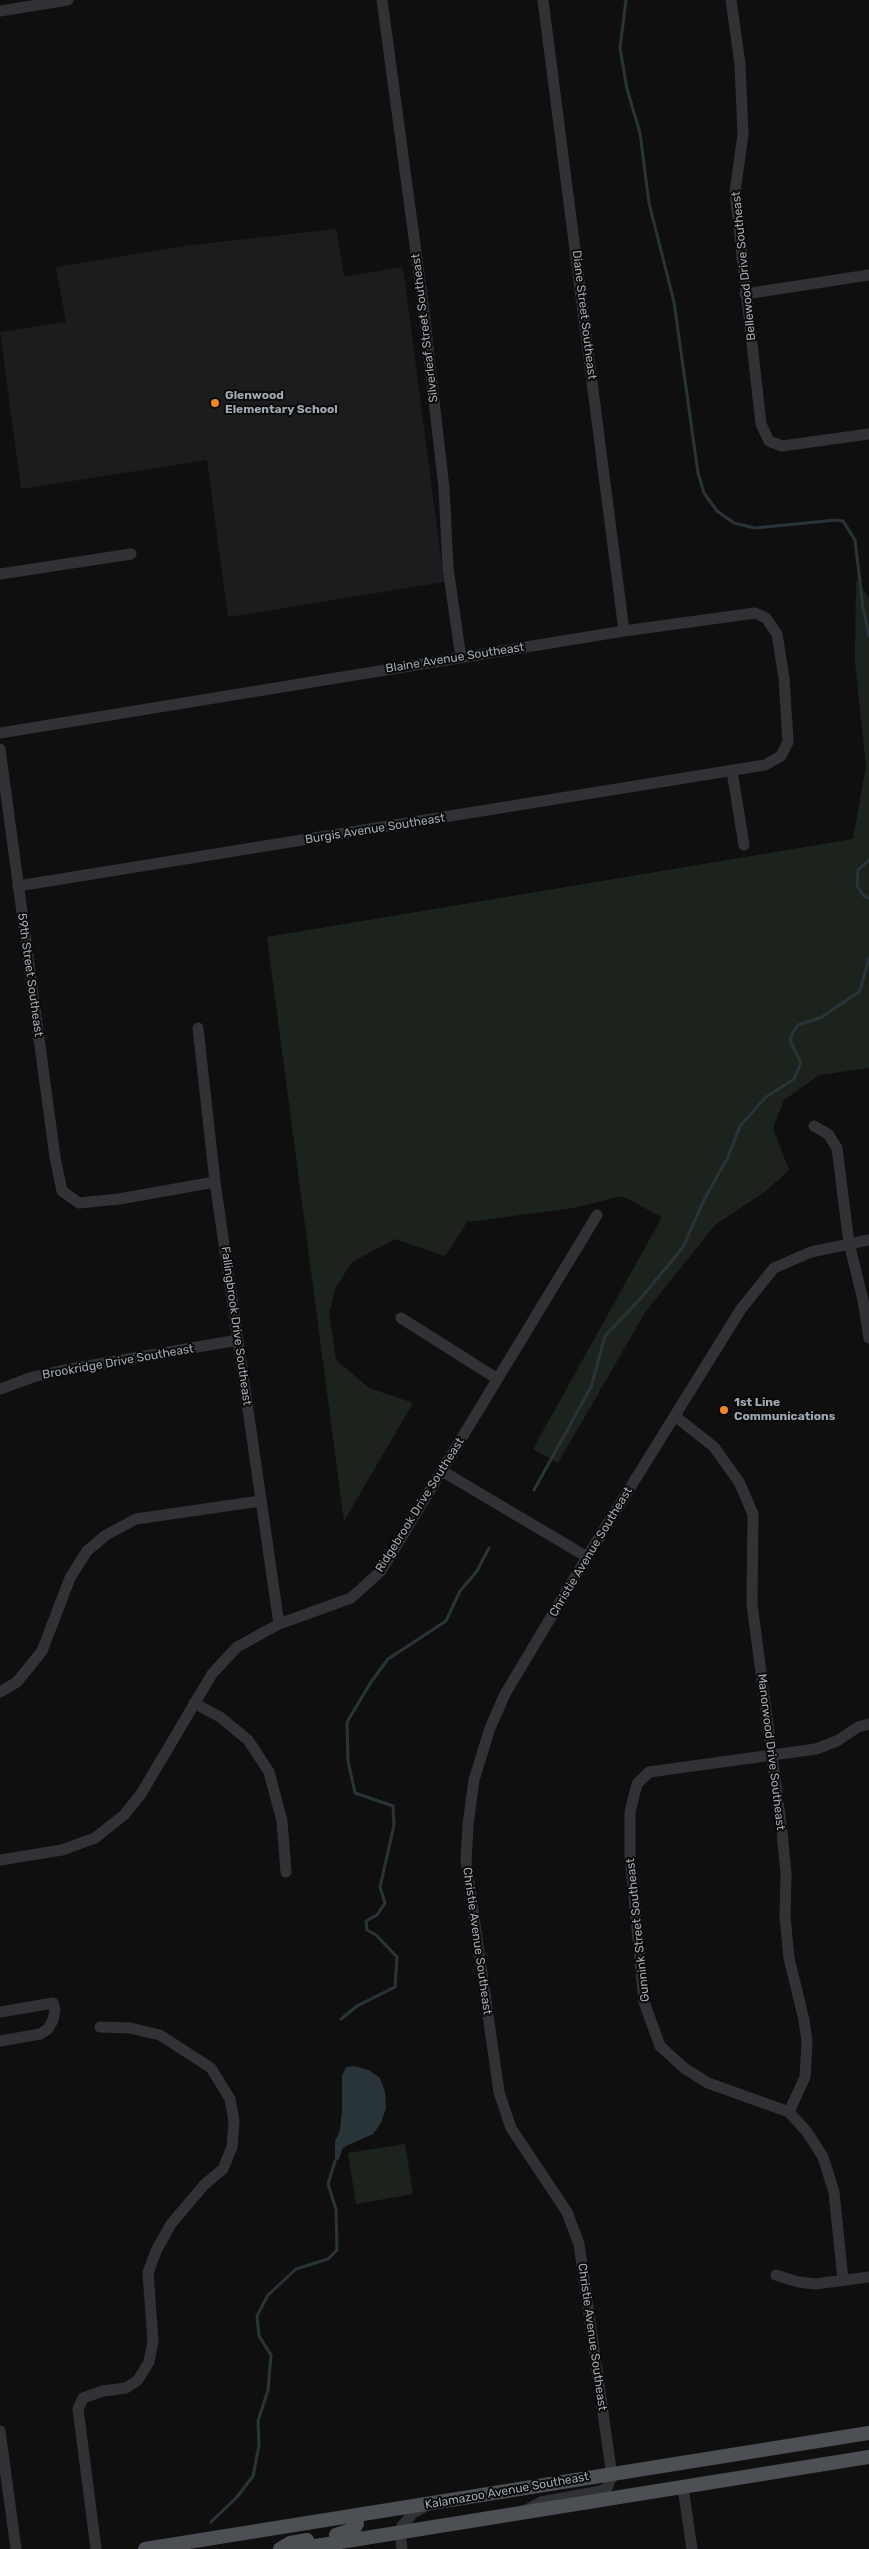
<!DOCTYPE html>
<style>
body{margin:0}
canvas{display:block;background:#0f0f10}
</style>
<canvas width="869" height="2549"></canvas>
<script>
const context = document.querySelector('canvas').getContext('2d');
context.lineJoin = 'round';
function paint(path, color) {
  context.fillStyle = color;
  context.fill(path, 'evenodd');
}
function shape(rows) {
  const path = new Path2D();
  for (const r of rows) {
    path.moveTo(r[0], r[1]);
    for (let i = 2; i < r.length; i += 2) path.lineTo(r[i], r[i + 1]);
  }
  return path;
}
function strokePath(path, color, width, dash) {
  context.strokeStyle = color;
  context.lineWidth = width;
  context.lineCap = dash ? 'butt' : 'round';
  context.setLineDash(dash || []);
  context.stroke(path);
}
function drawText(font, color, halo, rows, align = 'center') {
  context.font = font + ' Rubik,sans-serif';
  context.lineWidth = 4;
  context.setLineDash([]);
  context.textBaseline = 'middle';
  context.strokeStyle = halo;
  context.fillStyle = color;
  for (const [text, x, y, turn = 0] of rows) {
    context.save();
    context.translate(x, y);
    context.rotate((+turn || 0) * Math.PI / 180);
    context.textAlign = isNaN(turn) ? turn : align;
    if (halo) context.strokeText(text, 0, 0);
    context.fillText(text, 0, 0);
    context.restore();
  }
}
paint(shape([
 [336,229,344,277,403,267,444,582,228,617,207,460,21,489,0,332,66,322,56,267,192,245]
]), '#1b1c1d');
paint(shape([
 [856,580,869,598,869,1068,819,1075,784,1100,773,1128,789,1170,766,1191,715,1225,646,1311,558,1463,533,1449,662,1217,622,1196,574,1208,467,1222,445,1256,395,1239,352,1262,336,1287,329,1313,336,1360,369,1388,413,1403,344,1521,267,937,853,839,866,766,855,662],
 [405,2144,413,2194,356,2204,348,2153]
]), '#1c231c');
paint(shape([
 [354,2066,369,2070,380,2078,385,2092,386,2108,381,2123,373,2134,346,2146,342,2149,339,2159,335,2161,335,2142,340,2130,342,2111,342,2076,346,2067]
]), '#293439');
strokePath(shape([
 [626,0,620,48,627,89,640,133,649,203,674,302,698,473,704,493,717,511,734,523,755,528,836,520,843,521,855,540,863,608,869,636],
 [869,860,858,870,857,886,864,896,869,898],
 [534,1490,591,1387,605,1336,642,1297,683,1247,704,1200,727,1159,740,1126,766,1097,794,1079,801,1063,790,1040,793,1032,798,1025,822,1017,860,991,869,958],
 [341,2019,357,2006,395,1987,397,1957,376,1935,367,1930,366,1921,377,1915,385,1903,380,1887,394,1825,393,1806,355,1793,348,1761,347,1722,371,1682,388,1659,446,1621,460,1591,477,1571,489,1548],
 [211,2522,237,2497,253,2476,259,2445,258,2421,268,2390,271,2355,259,2336,257,2316,268,2295,296,2269,328,2259,337,2250,336,2209,328,2184,335,2161]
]), '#293439', 3);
strokePath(shape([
 [382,0,423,304,444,488,448,568,461,658],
 [543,0,624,631],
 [731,0,740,64,743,134,735,192,761,424,769,441,782,446,869,434],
 [0,11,68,0],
 [745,294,869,275],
 [0,574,131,554],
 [0,733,624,631,755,613,766,618,777,634,784,678,788,742,781,756,765,765,18,886],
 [0,749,55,1157,62,1191,79,1203,119,1199,215,1182],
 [732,771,744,845],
 [198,1028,215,1182,279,1624],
 [814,1126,828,1134,837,1148,849,1243,863,1300,869,1338],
 [401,1318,496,1378],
 [0,1389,33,1377,64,1370,238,1340],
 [675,1416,714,1447,739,1482,753,1514,752,1604,782,1832,786,1874,785,1917,789,1958,804,2020,807,2041,805,2077,789,2112],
 [442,1471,587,1557],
 [0,1692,17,1682,42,1651,70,1578,87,1551,106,1535,136,1519,260,1501],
 [194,1703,220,1717,248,1740,269,1772,282,1821,286,1872],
 [0,1860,62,1850,95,1838,124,1815,141,1794,212,1674,237,1647,279,1624,351,1598,381,1571,597,1215],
 [0,2012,53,2003,55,2010,53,2020,48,2029,40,2034,0,2041],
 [776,2275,798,2282,815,2284,869,2277],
 [843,2280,834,2192,823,2157,807,2132,789,2112,708,2083,684,2068,660,2046,644,2002,630,1855,630,1812,637,1784,649,1772,816,1749,837,1741,858,1727,869,1724],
 [0,2431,16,2549],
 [683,2487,692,2549],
 [526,2510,541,2502,601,2491,607,2488,612,2476,579,2244,567,2212,511,2128,499,2092,466,1861,468,1825,474,1780,490,1728,505,1694,587,1557,741,1309,774,1268,811,1252,869,1240],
 [96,2549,78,2409,83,2398,103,2391,126,2388,138,2380,149,2362,153,2341,148,2273,156,2251,171,2224,204,2185,223,2169,232,2147,234,2121,230,2099,211,2068,160,2035,130,2028,100,2027],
 [402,2549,400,2533,402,2526,413,2513,426,2506]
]), '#303235', 11);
strokePath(shape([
 [336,2535,354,2529,357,2524,356,2515],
 [145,2549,869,2433],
 [280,2549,290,2543,307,2540],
 [297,2549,869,2457]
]), '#4c4f54', 14);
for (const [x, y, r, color] of [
 [215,403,5,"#f08727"],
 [724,1410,5,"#f08727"]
]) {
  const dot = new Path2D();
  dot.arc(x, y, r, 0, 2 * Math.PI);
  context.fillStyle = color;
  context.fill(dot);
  strokePath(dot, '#0a0a0b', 2);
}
drawText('12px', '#a0a9b1', '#0a0a0b', [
 ["Bellewood Drive Southeast",744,266,-96],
 ["Diane Street Southeast",584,315,83],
 ["Silverleaf Street Southeast",425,328,-97],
 ["Blaine Avenue Southeast",455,658,-9],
 ["Burgis Avenue Southeast",375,829,-9],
 ["59th Street Southeast",30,975,82],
 ["Fallingbrook Drive Southeast",236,1326,82],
 ["Brookridge Drive Southeast",118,1362,-10],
 ["Ridgebrook Drive Southeast",420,1505,-58],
 ["Christie Avenue Southeast",591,1552,-59],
 ["Manorwood Drive Southeast",771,1752,83],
 ["Gunnink Street Southeast",638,1930,-96],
 ["Christie Avenue Southeast",477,1941,82],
 ["Christie Avenue Southeast",592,2337,82],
 ["Kalamazoo Avenue Southeast",507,2491,-10]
]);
drawText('bold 12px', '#a0a9b1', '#0a0a0b', [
 ["Glenwood",225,396],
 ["Elementary School",225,410],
 ["1st Line",734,1403],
 ["Communications",734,1417]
], 'left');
</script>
